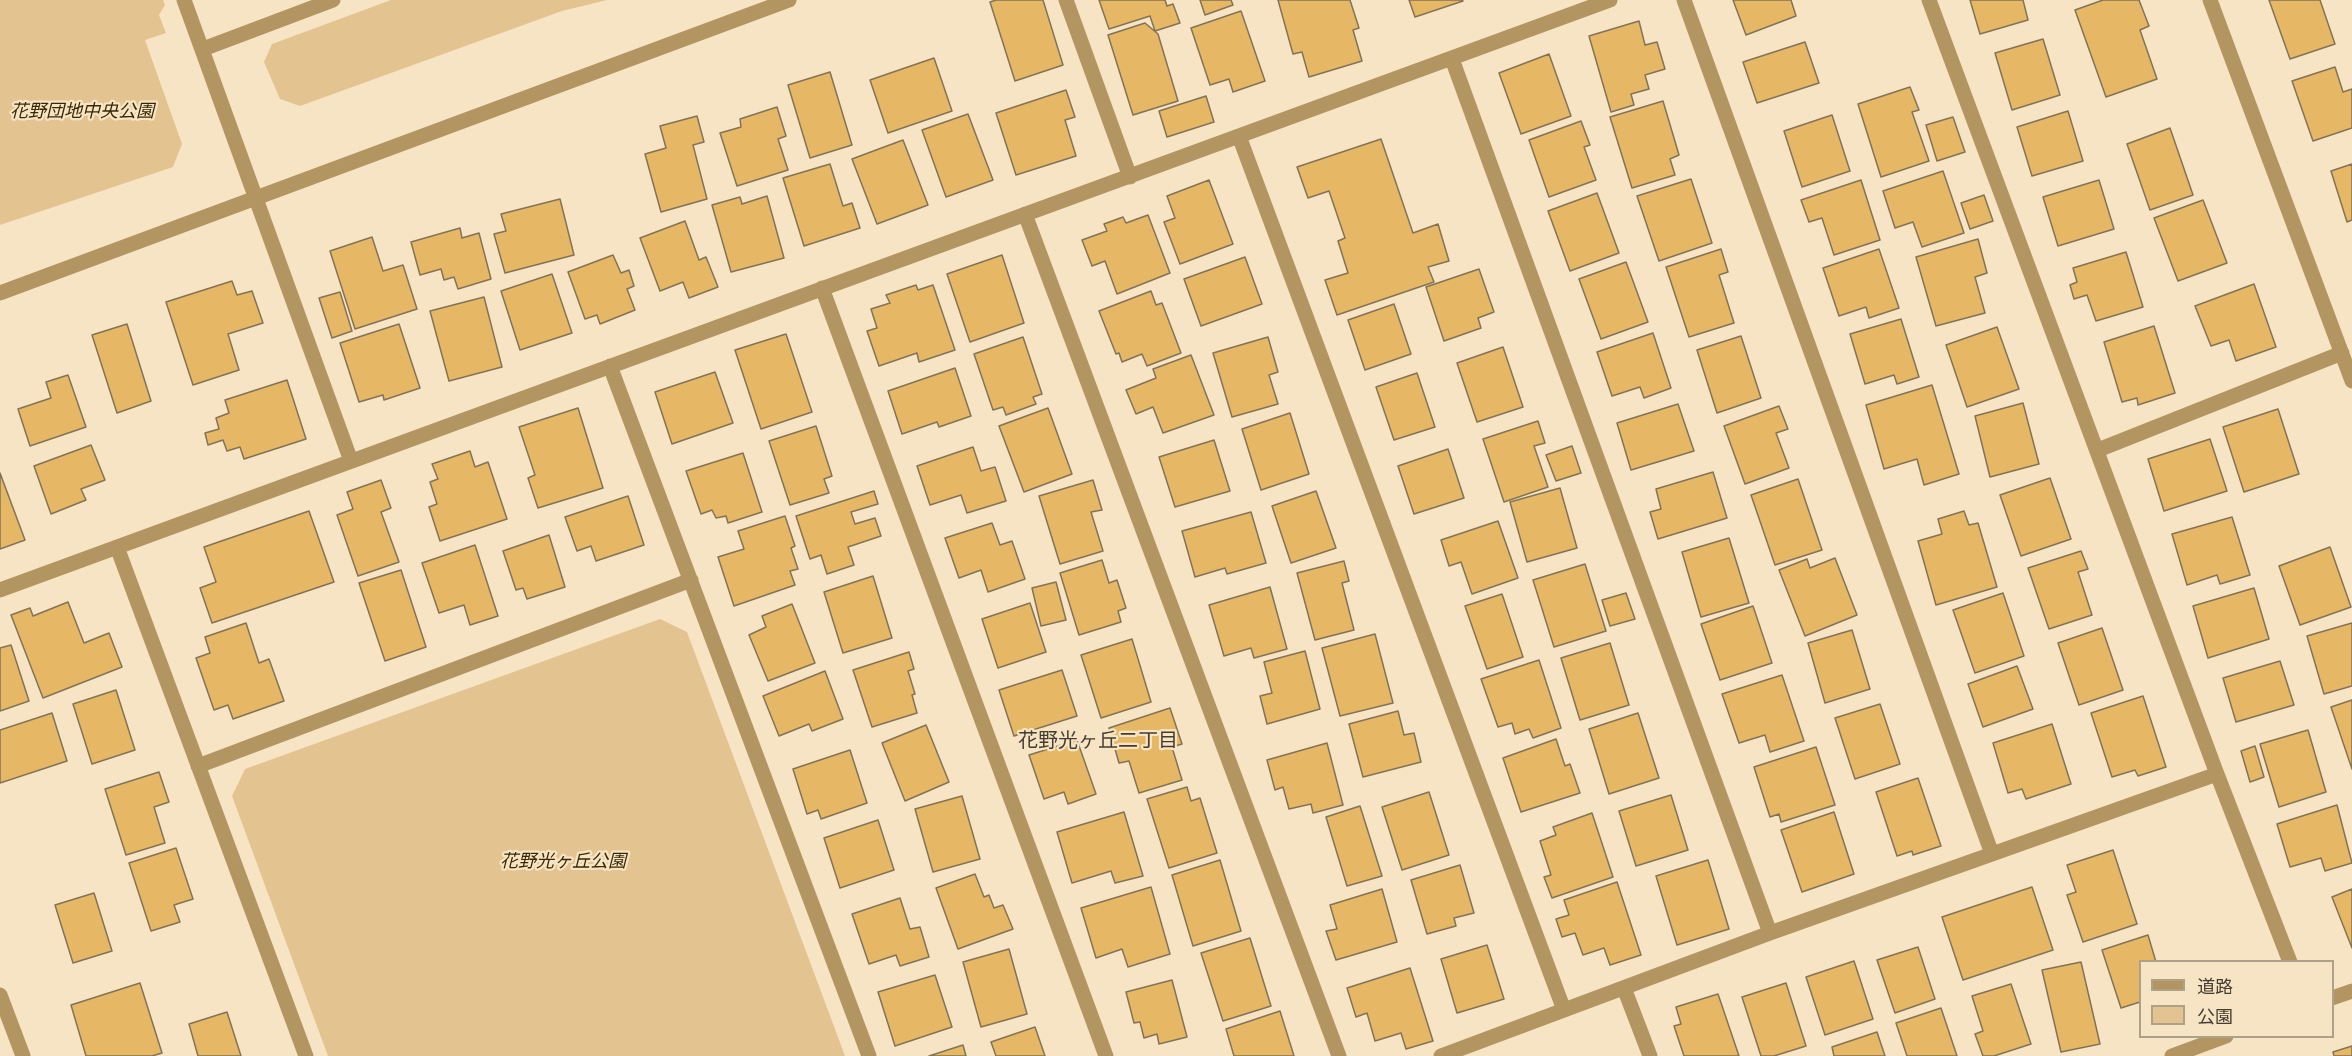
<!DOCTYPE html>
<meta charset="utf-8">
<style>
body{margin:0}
#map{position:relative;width:2352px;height:1056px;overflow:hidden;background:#f7e4c5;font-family:"Playfair Display","Noto Sans JP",serif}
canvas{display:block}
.legend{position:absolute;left:2139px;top:960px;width:195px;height:78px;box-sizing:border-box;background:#f7e4c5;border:2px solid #afa189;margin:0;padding:8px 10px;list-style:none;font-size:18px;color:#433c2f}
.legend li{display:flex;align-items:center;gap:12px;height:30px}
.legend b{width:30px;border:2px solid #afa189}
</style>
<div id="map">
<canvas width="2352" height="1056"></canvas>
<ul class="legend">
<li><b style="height:8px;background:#b39561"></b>道路</li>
<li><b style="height:16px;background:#e3c491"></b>公園</li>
</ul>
</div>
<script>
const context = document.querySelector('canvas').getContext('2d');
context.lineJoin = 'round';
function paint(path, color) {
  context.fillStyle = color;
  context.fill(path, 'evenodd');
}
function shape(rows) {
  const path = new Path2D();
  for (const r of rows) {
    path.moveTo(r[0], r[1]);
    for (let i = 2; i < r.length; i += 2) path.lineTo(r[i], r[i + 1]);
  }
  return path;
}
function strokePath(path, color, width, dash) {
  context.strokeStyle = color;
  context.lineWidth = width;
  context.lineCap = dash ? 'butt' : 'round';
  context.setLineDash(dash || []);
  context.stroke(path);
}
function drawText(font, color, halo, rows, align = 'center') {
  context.font = font + ' "Playfair Display","Noto Sans JP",serif';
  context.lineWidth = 4.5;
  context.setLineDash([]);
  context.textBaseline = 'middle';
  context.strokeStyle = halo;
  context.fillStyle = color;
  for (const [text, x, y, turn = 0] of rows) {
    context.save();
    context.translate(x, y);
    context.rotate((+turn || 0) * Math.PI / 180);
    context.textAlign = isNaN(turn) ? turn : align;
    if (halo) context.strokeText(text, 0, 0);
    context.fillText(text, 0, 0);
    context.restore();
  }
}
paint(shape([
 [0,0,163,0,165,5,159,15,166,33,145,40,182,144,173,167,0,225],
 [391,0,607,0,562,11,300,106,280,99,264,62,272,44],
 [660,619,687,632,845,1056,328,1056,232,796,245,769]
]), '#e3c491');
const building = shape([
 [996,0,1043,0,1063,65,1015,81,990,2,996,0],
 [1099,0,1165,0,1167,6,1173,4,1180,23,1155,31,1150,16,1109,29,1099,0],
 [1200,0,1231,0,1233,5,1205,15,1200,0],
 [1278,0,1350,0,1359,28,1353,30,1362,61,1309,77,1302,52,1293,54,1278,0],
 [1409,0,1462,0,1463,1,1415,17,1409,0],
 [1733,0,1791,0,1796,16,1746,35,1733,0],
 [1970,0,2023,0,2028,20,1980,34,1970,0],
 [2103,0,2139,0,2149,26,2140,30,2157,79,2106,97,2075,10,2103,0],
 [2269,0,2320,0,2335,44,2290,59,2269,0],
 [1241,11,1265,81,1233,92,1229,79,1210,85,1191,28,1241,11],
 [1639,21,1645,45,1657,42,1665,69,1645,75,1649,89,1631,94,1634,105,1611,112,1589,36,1639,21],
 [1145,23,1158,34,1178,101,1133,115,1108,35,1145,23],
 [2043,39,2060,95,2012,110,1995,53,2043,39],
 [1805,42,1819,83,1757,103,1743,62,1805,42],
 [1549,54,1571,116,1521,134,1499,73,1549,54],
 [934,58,952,111,888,133,870,80,934,58],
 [2335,67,2343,92,2352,89,2352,128,2313,141,2292,81,2335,67],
 [830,72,852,145,810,158,788,85,830,72],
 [1910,87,1919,110,1912,112,1929,161,1881,177,1858,104,1910,87],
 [1066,90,1075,117,1065,120,1076,156,1016,175,996,113,1066,90],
 [1206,96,1214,122,1167,137,1159,111,1206,96],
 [1663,101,1679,155,1670,159,1675,175,1632,188,1610,117,1663,101],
 [777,107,786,136,778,139,788,170,737,186,720,133,741,127,740,119,777,107],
 [2068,111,2083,161,2032,176,2017,127,2068,111],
 [968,114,993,180,946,197,922,130,968,114],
 [1832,115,1850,171,1802,187,1784,131,1832,115],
 [697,116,704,142,693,145,707,199,661,212,645,154,666,148,660,126,697,116],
 [1953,117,1965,152,1937,161,1926,125,1953,117],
 [1581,121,1590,145,1584,147,1596,180,1549,197,1529,140,1581,121],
 [2170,128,2193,195,2150,210,2127,144,2170,128],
 [1381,139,1413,233,1438,224,1449,261,1428,267,1434,282,1337,315,1325,280,1348,273,1338,241,1345,238,1329,191,1308,198,1297,167,1381,139],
 [903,140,928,205,877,224,852,159,903,140],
 [830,164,843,206,852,203,860,228,804,246,783,178,830,164],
 [2352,164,2352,220,2347,222,2331,171,2352,164],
 [1943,171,1964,233,1922,247,1913,222,1895,228,1883,191,1943,171],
 [1691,179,1712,243,1659,261,1637,196,1691,179],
 [1209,180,1233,244,1180,264,1164,222,1175,218,1167,196,1209,180],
 [1861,180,1880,240,1834,255,1822,218,1809,222,1801,200,1861,180],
 [2099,180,2114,229,2058,246,2043,197,2099,180],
 [1597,193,1619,253,1570,271,1548,211,1597,193],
 [1984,195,1993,221,1970,229,1961,203,1984,195],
 [767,196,784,258,731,272,712,205,740,197,742,204,767,196],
 [560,199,574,255,505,273,494,234,506,231,501,214,560,199],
 [2203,200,2227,263,2178,281,2154,218,2203,200],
 [1148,215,1170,273,1117,294,1105,261,1092,266,1082,240,1107,231,1104,224,1123,217,1126,223,1148,215],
 [685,221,699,260,706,257,718,287,689,298,683,282,660,291,640,238,685,221],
 [460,228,462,238,479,233,491,279,458,289,454,277,444,280,441,269,420,275,411,242,460,228],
 [372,237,383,271,403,265,417,309,355,329,330,251,372,237],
 [1978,239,1987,273,1975,277,1985,313,1936,326,1916,257,1978,239],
 [1721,249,1728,272,1719,275,1734,323,1689,337,1666,267,1721,249],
 [1879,249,1899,308,1869,318,1866,307,1839,316,1823,268,1879,249],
 [2126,252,2143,307,2096,321,2087,295,2074,299,2070,285,2077,282,2073,268,2126,252],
 [613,255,621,273,629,270,634,286,627,289,635,310,600,324,597,315,585,319,568,272,613,255],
 [1002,255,1024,323,970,342,947,274,1002,255],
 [1245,257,1262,304,1201,326,1184,279,1245,257],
 [1626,262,1648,322,1601,339,1579,279,1626,262],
 [1479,269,1494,312,1478,318,1481,328,1444,341,1426,287,1479,269],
 [552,274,572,333,520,350,501,291,552,274],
 [232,281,237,295,252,291,263,323,228,334,239,370,193,385,166,302,232,281],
 [2254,284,2276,347,2236,361,2229,340,2211,346,2195,306,2254,284],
 [916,285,918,290,933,285,955,350,919,362,917,353,879,366,867,331,877,328,871,309,890,303,886,295,916,285],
 [1151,291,1156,305,1162,303,1181,353,1147,366,1142,354,1122,362,1119,353,1116,354,1099,311,1151,291],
 [340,292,352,331,332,338,319,298,340,292],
 [484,297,502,367,449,381,430,311,484,297],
 [1394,304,1411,354,1365,370,1348,320,1394,304],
 [1901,319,1919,377,1897,384,1894,375,1865,384,1850,334,1901,319],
 [127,324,151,401,117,413,92,335,127,324],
 [399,324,420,388,384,400,383,395,359,402,340,343,399,324],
 [2154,326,2175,393,2138,405,2137,398,2122,402,2104,342,2154,326],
 [1997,327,2019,389,1967,407,1946,345,1997,327],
 [1653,333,1671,388,1644,398,1640,387,1612,396,1597,352,1653,333],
 [786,334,812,412,761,429,735,350,786,334],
 [1741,336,1761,398,1717,413,1697,350,1741,336],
 [1023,337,1042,394,1033,397,1036,404,1006,415,1003,407,993,410,974,354,1023,337],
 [1268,337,1278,372,1269,375,1278,404,1232,417,1213,353,1268,337],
 [1503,347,1523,407,1477,422,1457,363,1503,347],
 [1191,355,1214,415,1163,433,1153,407,1136,414,1126,390,1156,378,1153,369,1191,355],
 [955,368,971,416,939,427,937,422,902,434,888,391,955,368],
 [715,372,733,423,672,444,655,392,715,372],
 [1417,373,1435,427,1394,440,1376,387,1417,373],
 [68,375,86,427,30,446,18,409,51,398,46,382,68,375],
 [287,380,306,439,244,459,240,447,227,451,223,440,208,445,205,433,219,429,216,418,229,413,225,400,287,380],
 [1932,385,1959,474,1924,485,1917,459,1884,469,1866,405,1932,385],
 [2023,403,2039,464,1990,477,1975,416,2023,403],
 [1678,404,1694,451,1631,470,1617,423,1678,404],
 [1779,406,1788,429,1776,433,1789,468,1745,484,1724,426,1779,406],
 [578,408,603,488,538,508,528,478,535,475,519,427,578,408],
 [1048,408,1072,474,1024,492,999,426,1048,408],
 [2278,409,2299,474,2244,492,2223,427,2278,409],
 [1290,413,1309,474,1261,490,1242,429,1290,413],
 [1538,421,1545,443,1534,446,1548,487,1504,502,1483,439,1538,421],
 [816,426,832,476,824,479,829,493,790,505,769,441,816,426],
 [2210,439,2227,491,2164,511,2148,459,2210,439],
 [1214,440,1230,491,1175,507,1159,457,1214,440],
 [91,445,105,480,81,489,86,500,51,514,34,466,91,445],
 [1572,446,1581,473,1556,481,1546,455,1572,446],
 [973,447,981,471,995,467,1006,501,967,513,961,495,930,505,917,466,973,447],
 [1448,449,1464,498,1414,514,1398,466,1448,449],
 [470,451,475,467,488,462,507,519,440,541,429,507,437,504,430,482,438,479,432,464,470,451],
 [743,453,762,512,728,523,726,516,716,518,712,510,701,514,686,471,743,453],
 [1713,472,1727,518,1658,539,1650,512,1661,509,1656,489,1713,472],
 [0,473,25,540,0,549,0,473],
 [2050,478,2071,539,2021,556,2000,495,2050,478],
 [1798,479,1822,550,1775,565,1751,495,1798,479],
 [381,480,391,508,381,512,399,562,358,576,337,515,353,509,347,492,381,480],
 [1093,480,1102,510,1091,512,1103,551,1060,564,1039,496,1093,480],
 [1560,488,1577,548,1527,562,1510,502,1560,488],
 [874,491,878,504,851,512,855,524,875,518,881,536,848,547,854,565,827,574,821,555,810,559,796,516,874,491],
 [1316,491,1336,548,1291,563,1272,506,1316,491],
 [628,496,644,545,596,561,591,546,577,551,565,517,628,496],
 [309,511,334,582,212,623,200,588,216,582,204,547,309,511],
 [1964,511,1969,525,1978,523,1997,587,1936,605,1918,541,1942,534,1938,519,1964,511],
 [1251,512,1266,563,1227,574,1225,568,1195,577,1182,531,1251,512],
 [785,516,795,546,791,548,798,569,790,571,795,585,734,606,718,557,744,549,738,531,785,516],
 [2232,517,2250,575,2220,584,2217,575,2187,585,2172,534,2232,517],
 [1498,521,1518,578,1472,594,1461,562,1449,566,1441,540,1498,521],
 [992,523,1000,545,1012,541,1025,579,988,592,981,570,959,578,945,538,992,523],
 [549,535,565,587,527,599,523,588,516,590,503,551,549,535],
 [1729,538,1749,603,1701,617,1682,552,1729,538],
 [475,545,498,616,470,625,464,605,439,613,422,563,475,545],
 [2330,547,2351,607,2300,625,2279,566,2330,547],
 [2081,551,2088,569,2078,572,2092,615,2049,629,2028,568,2081,551],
 [1835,558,1857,615,1805,636,1779,570,1807,559,1810,568,1835,558],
 [1102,560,1109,583,1117,580,1126,608,1118,611,1121,622,1079,635,1060,573,1102,560],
 [1344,561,1349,581,1342,583,1354,630,1315,640,1297,573,1344,561],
 [1585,564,1606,631,1554,647,1533,580,1585,564],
 [401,570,426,647,385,661,359,583,401,570],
 [873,576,892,638,843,653,824,592,873,576],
 [1056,582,1066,620,1041,626,1032,588,1056,582],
 [1270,587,1287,649,1254,658,1251,648,1224,656,1209,605,1270,587],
 [2254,588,2269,639,2208,658,2193,606,2254,588],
 [1626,593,1635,619,1610,626,1602,600,1626,593],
 [2003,593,2024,656,1975,673,1953,610,2003,593],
 [1502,594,1523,657,1487,669,1465,606,1502,594],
 [68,602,84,643,109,633,122,667,43,698,11,615,30,608,33,616,68,602],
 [1030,603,1046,652,998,668,982,619,1030,603],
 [792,604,815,663,768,681,749,635,766,627,762,616,792,604],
 [1753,606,1772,663,1720,680,1701,624,1753,606],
 [246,623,259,663,269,659,284,701,233,719,228,705,214,710,196,658,210,653,205,637,246,623],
 [2352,623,2352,686,2324,694,2307,636,2352,623],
 [2102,628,2123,690,2079,705,2058,643,2102,628],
 [1852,630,1870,689,1825,703,1808,643,1852,630],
 [1375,634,1393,703,1340,716,1322,648,1375,634],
 [1132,639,1151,702,1101,718,1081,655,1132,639],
 [1610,643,1629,705,1580,720,1561,658,1610,643],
 [11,645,29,701,0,711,0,648,11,645],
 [1305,651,1320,709,1267,724,1260,696,1272,693,1264,662,1305,651],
 [909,652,914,669,908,671,915,694,912,695,917,713,872,727,853,670,909,652],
 [1539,660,1561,728,1533,738,1529,729,1515,734,1512,723,1498,727,1481,679,1539,660],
 [2280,661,2294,705,2236,722,2223,678,2280,661],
 [2017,666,2033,709,1983,727,1968,684,2017,666],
 [1062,670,1077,716,1014,736,999,690,1062,670],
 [825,671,843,719,812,731,809,724,779,736,763,696,825,671],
 [1782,675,1804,741,1770,752,1765,735,1739,743,1722,694,1782,675],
 [116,690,135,750,92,764,73,704,116,690],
 [2143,696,2166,767,2138,776,2135,770,2112,777,2091,713,2143,696],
 [2352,700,2352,769,2331,707,2352,700],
 [1880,704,1900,764,1855,779,1835,718,1880,704],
 [1170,708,1182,744,1172,747,1182,780,1139,793,1129,761,1119,763,1109,728,1170,708],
 [1398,711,1404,735,1414,733,1421,762,1363,777,1349,724,1398,711],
 [52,713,67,761,0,783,0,730,52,713],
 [1638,713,1659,778,1609,794,1589,729,1638,713],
 [2052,724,2071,784,2026,799,2022,789,2008,793,1993,743,2052,724],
 [926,725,949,782,905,801,882,743,926,725],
 [2308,730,2326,792,2279,807,2260,744,2308,730],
 [1556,739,1565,766,1570,764,1580,793,1521,812,1503,758,1556,739],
 [1077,740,1096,794,1068,804,1064,792,1044,799,1029,755,1077,740],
 [1327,743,1343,805,1313,813,1311,804,1289,809,1283,787,1275,790,1267,760,1327,743],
 [2255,746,2264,777,2250,782,2241,751,2255,746],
 [1816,747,1835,805,1781,822,1779,814,1770,817,1754,767,1816,747],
 [850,750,867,803,821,819,818,810,807,814,793,769,850,750],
 [159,772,169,802,154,807,165,843,126,855,105,789,159,772],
 [1918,778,1941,846,1913,855,1912,851,1897,856,1876,792,1918,778],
 [1187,787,1191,801,1200,798,1217,853,1169,868,1147,799,1187,787],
 [1429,792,1449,855,1402,870,1382,807,1429,792],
 [1671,795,1688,850,1636,866,1619,811,1671,795],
 [962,796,980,859,933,872,915,809,962,796],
 [2337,805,2352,863,2325,871,2321,858,2290,867,2277,824,2337,805],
 [1360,806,1382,876,1347,886,1326,817,1360,806],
 [1124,812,1143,876,1115,883,1111,871,1072,883,1057,832,1124,812],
 [1834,812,1854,874,1802,892,1781,830,1834,812],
 [1592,813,1613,877,1552,898,1544,877,1551,875,1540,841,1556,835,1553,827,1592,813],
 [878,820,894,870,840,888,824,838,878,820],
 [176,848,193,899,174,905,180,922,151,931,129,863,176,848],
 [2113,850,2137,924,2083,942,2067,895,2076,892,2067,865,2113,850],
 [1220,860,1241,931,1193,946,1172,875,1220,860],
 [1708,860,1729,929,1677,945,1656,876,1708,860],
 [1460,865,1474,913,1454,918,1456,926,1427,934,1411,880,1460,865],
 [975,874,984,897,989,895,994,908,1003,905,1013,929,958,949,936,888,975,874],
 [1617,882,1641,955,1610,965,1604,948,1583,955,1575,933,1562,937,1556,919,1569,915,1564,900,1617,882],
 [1151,887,1170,954,1128,967,1122,949,1096,958,1081,908,1151,887],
 [2032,887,2053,950,1963,980,1942,917,2032,887],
 [1382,889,1397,942,1336,960,1326,931,1337,929,1330,905,1382,889],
 [2352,889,2352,948,2332,897,2352,889],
 [94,893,112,951,73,963,55,905,94,893],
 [900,898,910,929,920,927,929,957,900,966,896,955,869,964,852,914,900,898],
 [2148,935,2156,962,2140,962,2140,1002,2121,1008,2102,950,2148,935],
 [1250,938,1271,1006,1223,1021,1201,953,1250,938],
 [1487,945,1504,999,1457,1013,1441,959,1487,945],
 [1918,947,1935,999,1895,1013,1877,960,1918,947],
 [1009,949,1027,1014,981,1027,963,962,1009,949],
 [1854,961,1873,1019,1825,1035,1806,977,1854,961],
 [2081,962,2100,1044,2061,1052,2042,970,2081,962],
 [1410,968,1433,1041,1406,1049,1401,1033,1375,1041,1367,1013,1356,1017,1347,988,1410,968],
 [935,975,952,1027,895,1046,878,992,935,975],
 [1172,980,1187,1037,1159,1044,1157,1034,1144,1038,1140,1022,1134,1023,1126,992,1172,980],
 [140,983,162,1053,152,1056,86,1056,71,1005,140,983],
 [1786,983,1806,1046,1774,1056,1761,1056,1742,997,1786,983],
 [2011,984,2031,1044,1994,1056,1983,1056,1975,1034,1983,1031,1972,996,2011,984],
 [1718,994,1739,1056,1684,1056,1674,1026,1681,1024,1676,1007,1718,994],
 [1941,1008,1957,1056,1907,1056,1896,1023,1941,1008],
 [1280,1011,1294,1056,1234,1056,1226,1029,1280,1011],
 [227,1012,241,1056,198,1056,189,1024,227,1012],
 [1035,1027,1045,1056,996,1056,991,1042,1035,1027],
 [1877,1032,1885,1056,1834,1056,1832,1047,1877,1032],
 [963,1045,966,1056,929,1056,963,1045],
 [2352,1046,2352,1056,2334,1056,2333,1052,2352,1046]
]);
paint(building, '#e6b865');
strokePath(building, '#837356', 1.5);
strokePath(shape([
 [184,0,351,461],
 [1066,0,1130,177],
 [1684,0,1992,854],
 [1929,0,2217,774,2290,962],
 [2210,0,2352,381],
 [203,49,333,0],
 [1452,59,1770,933],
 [1239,136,1564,1010],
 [1025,214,1339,1056],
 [822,288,1106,1056],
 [0,293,789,0],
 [610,366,869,1056],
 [2098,450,2342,353],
 [117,547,306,1056],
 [0,590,1610,0],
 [198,766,691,580],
 [1624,988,1650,1056],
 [0,995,23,1056],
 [2332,998,2352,991],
 [1441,1056,1770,933,2217,774],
 [2172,1056,2226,1036]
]), '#b39561', 15);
drawText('italic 18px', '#3a2802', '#f7e4c5', [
 ["花野団地中央公園",82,111],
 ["花野光ヶ丘公園",563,861]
]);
drawText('20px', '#433c2f', '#f7e4c5', [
 ["花野光ヶ丘二丁目",1098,741]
]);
</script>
